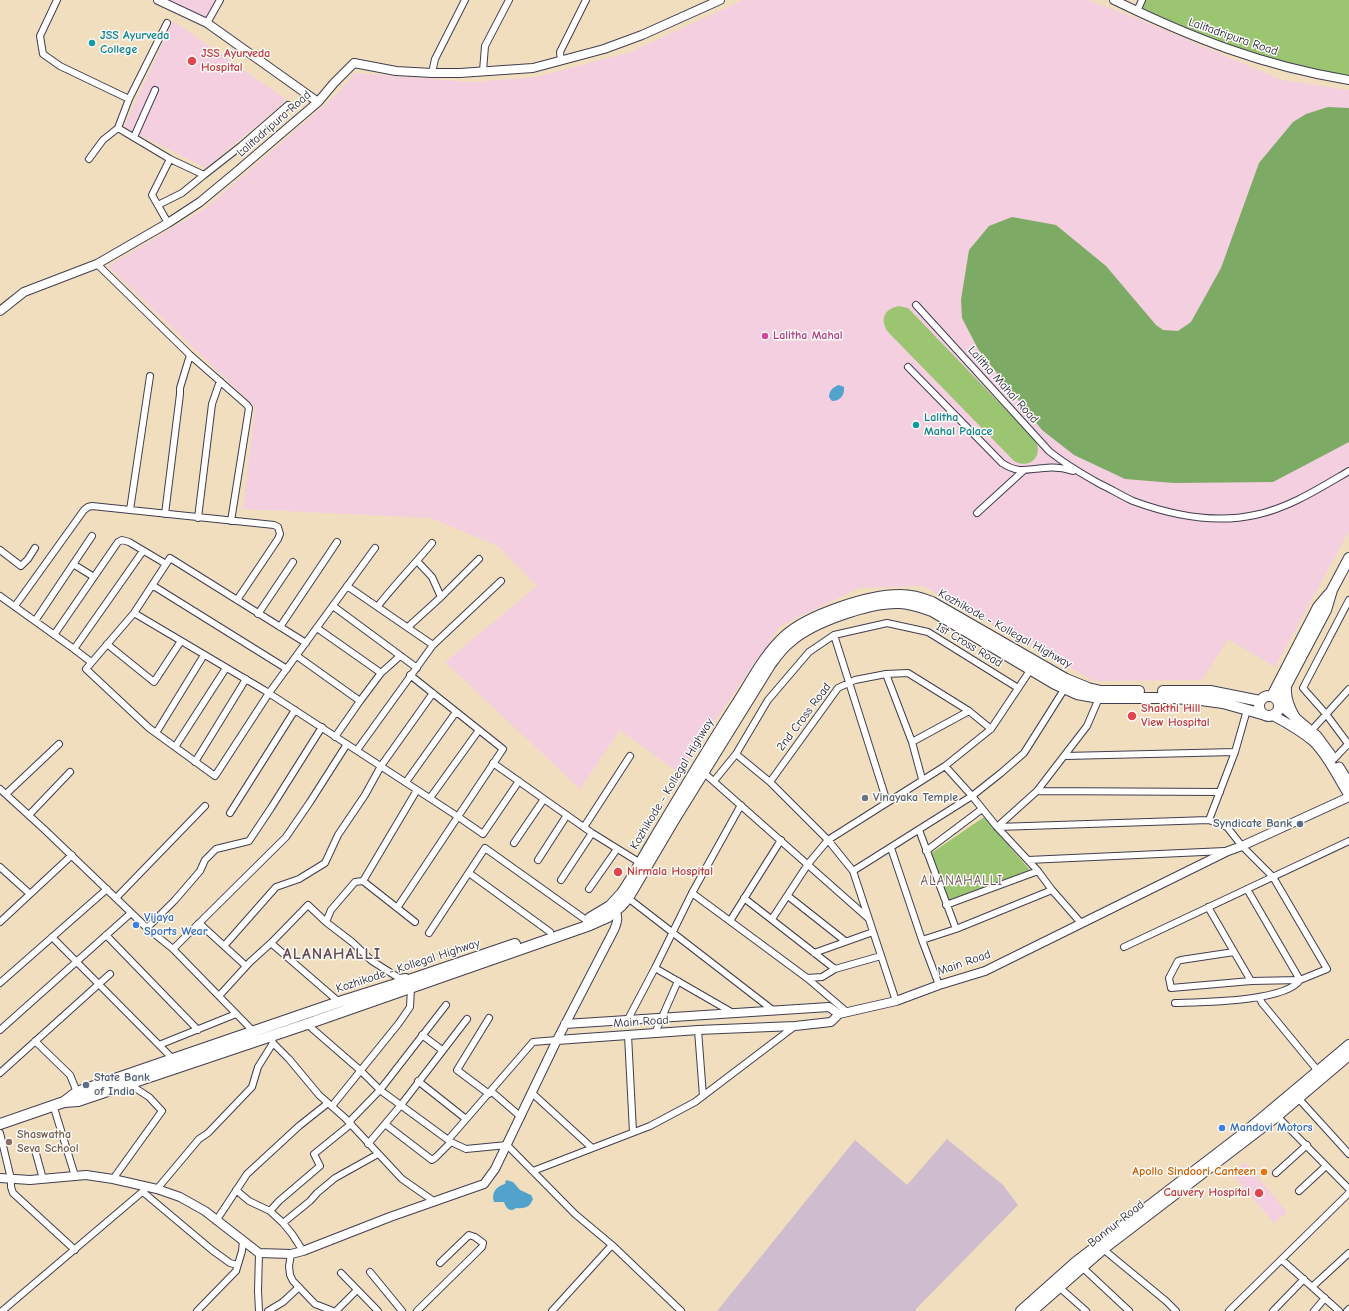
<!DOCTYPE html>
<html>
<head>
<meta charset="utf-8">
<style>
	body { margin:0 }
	canvas { display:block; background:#f1debf }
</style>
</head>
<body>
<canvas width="1349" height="1311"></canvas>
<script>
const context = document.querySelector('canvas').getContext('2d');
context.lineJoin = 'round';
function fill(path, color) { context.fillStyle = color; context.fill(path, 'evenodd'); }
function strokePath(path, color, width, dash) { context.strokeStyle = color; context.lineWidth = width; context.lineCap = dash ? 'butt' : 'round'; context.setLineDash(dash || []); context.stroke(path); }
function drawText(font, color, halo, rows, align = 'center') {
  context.font = font + ' "Comic Neue",sans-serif'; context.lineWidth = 3; context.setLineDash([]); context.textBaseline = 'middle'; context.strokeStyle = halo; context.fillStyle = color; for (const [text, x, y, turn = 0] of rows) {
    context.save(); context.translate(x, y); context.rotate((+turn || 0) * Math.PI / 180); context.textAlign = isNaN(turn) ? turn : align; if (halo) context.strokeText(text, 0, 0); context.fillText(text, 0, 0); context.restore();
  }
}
fill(new Path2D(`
	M161 0H220L207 23Z
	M743 0H1088L1136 18 1282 80 1349 90V531L1275 667 1228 639 1202 680 1094 681 923 586 859 588 780 626 679 773 620 730 580 789 445 662 537 586 498 546 430 518 243 509 255 407 108 266 206 208 336 95 355 73 471 82 536 77 630 52Z
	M173 21 287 100 206 168 124 127Z
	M1245 1162 1287 1212 1274 1223 1232 1174Z`), '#f3cfe0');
fill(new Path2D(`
	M947 1139 1003 1185 1018 1205 916 1309V1311H717L855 1140 907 1185Z`), '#cfbdcf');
fill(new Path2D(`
	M1145 0H1349V78L1261 59 1142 10Z
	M899 306 908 308 911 311 1035 440C1044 456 1030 470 1014 461L889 333C880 322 882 309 899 306Z
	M984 817 1030 870 949 900 930 854Z`), '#9cc572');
fill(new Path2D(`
	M1328 107 1349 108V442L1273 482 1174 483 1125 479 1074 455 1042 430 978 349 962 318 961 300 969 250 989 226 1012 217 1056 225 1106 266 1156 325 1163 330 1178 331 1191 322 1221 268 1259 163 1293 122 1306 114Z`), '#7daa64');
fill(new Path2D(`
	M839 385 844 387C845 395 840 401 832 401L829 397C829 391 833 387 839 385Z
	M506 1180 513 1182 520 1190 531 1195 533 1199C530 1207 525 1209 516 1208 510 1213 506 1208 504 1202H494C491 1193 496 1186 505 1184Z`), '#52a3cc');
const minor = new Path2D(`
	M57 0 40 36 43 54 60 66 129 99 118 128 170 159 152 195 168 223
	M1137 11 1142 0
	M207 23 220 0
	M561 61 560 52 586 0
	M483 71 485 46 509 0
	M432 73 435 59 465 0
	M129 99 167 23
	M134 137 155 90
	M89 159 103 140 118 128
	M170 159 204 175 241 146 288 105
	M158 205 182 193 204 175
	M97 264 190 355 247 405 249 408 231 521
	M916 305 1049 451C1065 464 1082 474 1100 484 1111 489 1122 496 1133 501 1171 515 1214 524 1255 515 1289 508 1320 488 1349 471
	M908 367 1002 463C1019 474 1026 469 1044 468 1054 467 1064 468 1073 471
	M130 510 150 376
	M977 513 1023 471
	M165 514 180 394V388L190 355
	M198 518 212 404 220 381
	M0 550 21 566 28 559 35 548
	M417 561 432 577 441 597
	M73 564 94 577
	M152 585 287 669
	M347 586 433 645
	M0 596 74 649 91 662
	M1349 600 1303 688 1326 714 1349 745
	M15 606 84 510 88 507 92 506 274 525 278 527 280 534 278 539 237 600
	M333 606 417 668
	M378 606C395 584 414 565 432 543
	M134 613 264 690 457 816 483 834 519 781
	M258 614 293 562
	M35 621 92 536
	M280 627 337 542
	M408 627 441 597 479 559
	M317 628 381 673
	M54 635 118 542 122 540 129 542 166 564
	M834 635 887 802
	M306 643 170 558 134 613 86 669 149 728 215 776 269 693 375 548
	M107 644 154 682 181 641
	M74 649 143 551
	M297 656 360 701
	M886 674 912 742 922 779
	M1311 731 1349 689
	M156 733 204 655
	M335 737 360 701 381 673 400 656
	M912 742 969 711
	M175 747 226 668
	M357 750 433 645 501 581
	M736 754 770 782 828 840 853 871 896 1001
	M1065 756 1235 752
	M1334 759 1349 743
	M195 762 246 679
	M493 763 592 833 642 864
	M945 766 972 796 997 827 1038 871 1052 890 1081 923
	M703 772 868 918
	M714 781 736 754 768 700 809 652 834 635 887 623 928 632 1018 688
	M406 782 456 712
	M770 782 838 688 855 680 886 674 908 673 969 711 991 729
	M0 789 46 831 147 928 173 949 253 1031
	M1037 791 1220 792
	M6 794 59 744
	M430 798 479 730
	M230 813 295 710
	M29 815 70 772
	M1209 820 1235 752 1247 710
	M584 827 630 756
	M997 827 1209 820 1227 827 1242 846 1273 877 1327 969 1300 980 1251 981 1171 988 1169 978 1178 961 1181 960 1234 952
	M997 827 1037 791 1087 726 1099 698
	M919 830 956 929
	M514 843 544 799
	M891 848 922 940 939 985
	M926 851 982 809
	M538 860 567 815
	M1028 860 1225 851
	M0 867 30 894
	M853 871 972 796 1001 773 1024 753 1065 688
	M469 873 550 932
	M561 880 592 833
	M363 881 415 922
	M589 889 617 849
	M692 893 807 978 847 1012
	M788 896 845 941
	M116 898 205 806
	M628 898 774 1011
	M744 898 835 969
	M946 905 1038 871
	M1208 907 1251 981
	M397 908 503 749 410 675
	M772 919 808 864 828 840 945 766 991 729 1031 669
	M730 921 781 840
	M0 922 72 855
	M326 922 331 910 355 882 363 881 417 790
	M199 923 246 966
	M147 928 175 900 200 871 205 860 216 849 249 841 271 808 322 727
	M429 933 485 848 586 920 590 925
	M106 935 198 1030
	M52 937 172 1058
	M922 940 956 929 1052 890
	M271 943 339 1002
	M224 946 276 887 299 879 325 863 338 835 365 795 381 766 433 693
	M1124 947 1349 841
	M173 949 286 837 310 802 347 744
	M814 953 873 932
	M655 968 733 1013
	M807 978 822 977 835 969 881 956
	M0 983 107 889
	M219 996 250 962 271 943 308 905 326 922 352 942 372 961 399 978 406 977
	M1259 997 1262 1003 1318 1071
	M1175 1003C1201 1002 1285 1002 1300 980L1247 889
	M627 1021 655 968 692 893 741 805
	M307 1024 361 1071 380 1090 451 1142 466 1149 507 1145 575 1214 612 1245 681 1311
	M0 1030 131 913
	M698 1030 703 1096
	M655 1033 678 981
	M422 1035 442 1050
	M628 1035 633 1132
	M35 1041 70 1075 77 1092
	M273 1043 289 1059 319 1095 345 1118 402 1179 435 1202
	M159 1045 236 1014
	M0 1073 110 974
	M418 1081 466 1119
	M491 1091 521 1117
	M532 1093 592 1148
	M489 1094 457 1070 489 1018
	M1299 1099 1349 1154
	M332 1106 399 1023 410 1007 411 988
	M55 1111 75 1176
	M1276 1115 1349 1189
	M349 1122 380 1090 446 1005
	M385 1124 432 1160 435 1158 451 1142
	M0 1133 11 1179V1187L13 1193 75 1250
	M448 1140 533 1042 557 1040
	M368 1144 401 1105 467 1019
	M35 1150 43 1179
	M533 1171 650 1126 695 1102 795 1026
	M1276 1173 1307 1145
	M113 1179 162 1111 149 1097 129 1084
	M157 1189 199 1139 208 1133 252 1087 258 1067 273 1043 272 1040
	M236 1190 249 1201 270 1211 283 1223 292 1234 303 1251
	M1299 1191 1326 1166
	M143 1192 212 1250 230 1263 237 1265
	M270 1211 279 1201 320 1166 314 1154 351 1124
	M216 1221 247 1174 299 1126 328 1103
	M283 1223 310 1201 317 1193 335 1178 378 1154
	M1103 1249 1166 1301 1176 1311
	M259 1253 258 1291 259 1311
	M291 1254 289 1266 290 1275 293 1281 315 1304 333 1311
	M1282 1260 1339 1311
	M1082 1267 1129 1311
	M370 1272 402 1311
	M341 1273 378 1311
	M1059 1287 1086 1311
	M1312 1287 1349 1253
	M2 1311 148 1187
	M197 1311 236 1271 242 1251 243 1241
	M268 1311 283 1302 299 1287
	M336 1311 357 1290
	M417 1311 477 1252 482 1247 483 1243 475 1237 469 1235 440 1263
	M552 1311 612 1245
	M1229 1311 1349 1193
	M1273 1311 1304 1279
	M1314 1311 1325 1298
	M1347 1311 1349 1309`);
const tertiary = new Path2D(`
	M158 0 207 23 318 102
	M1114 0C1192 38 1263 66 1349 80
	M0 311 24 292 97 264 168 223 200 202 235 173 318 102 334 83 354 63 396 71 432 73H460L533 68 604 49 642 35 720 0
	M565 1024 829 1007 839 1014
	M557 1040 698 1030 795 1026 831 1022 839 1014 896 1001 939 985 985 971 1228 851 1242 846 1349 797
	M0 1178 30 1180 86 1175 113 1179 157 1189 180 1197 205 1211 259 1253 291 1254 303 1251 390 1217 484 1184 495 1169 557 1040 614 930C618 921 619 916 613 907`);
const secondary = new Path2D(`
	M1279 704 1317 736 1331 755
	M1274 716C1287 723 1301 731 1313 741 1328 755 1338 778 1349 795
	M1339 767 1349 783`);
const primary = new Path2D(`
	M1286 687C1285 698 1289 708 1295 718
	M1163 691H1210L1260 701
	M1259 706a10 10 0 1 1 20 0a10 10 0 1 1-20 0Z
	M1272 696 1318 607 1329 594
	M1278 701 1326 610 1332 590 1349 558
	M590 918 610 906 622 893C633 877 642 859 653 841 680 796 707 750 736 705 751 682 764 655 785 636 808 615 868 595 900 595 910 595 922 598 932 602L1066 679 1088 688 1101 691H1139
	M64 1102 77 1092 339 1002 409 980 515 944
	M0 1124 64 1102 78 1101 307 1024 590 925 608 917 621 906 628 898 674 820 770 665C776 657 782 648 790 642 812 622 870 602 899 603 910 603 921 607 932 611L1055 684 1077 694 1099 698H1172L1201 700 1223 703 1262 714
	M1021 1311 1076 1262 1243 1134 1349 1045
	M1032 1311 1103 1249 1277 1116 1349 1055`);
strokePath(minor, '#413e4f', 8);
strokePath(tertiary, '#413e4f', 10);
strokePath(secondary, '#413e4f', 11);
strokePath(primary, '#413e4f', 12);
strokePath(minor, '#fff', 6);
strokePath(tertiary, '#fff', 8);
strokePath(secondary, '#fff', 9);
strokePath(primary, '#fff', 10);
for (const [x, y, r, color] of [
	[92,43,4,"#0f9aa8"],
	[192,61,5,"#e0444e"],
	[765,336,4,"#d1479c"],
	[916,425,4,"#0f9aa8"],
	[1132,716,5,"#e0444e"],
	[865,798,4,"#6b7280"],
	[1300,824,4,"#5c6f8a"],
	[618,872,5,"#e0444e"],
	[136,925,4,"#3f7fe0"],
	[86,1085,4,"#5c6f8a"],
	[1222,1128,4,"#3f7fe0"],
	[9,1142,4,"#8d6e63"],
	[1264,1172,4,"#e8710a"],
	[1259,1193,5,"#e0444e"]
]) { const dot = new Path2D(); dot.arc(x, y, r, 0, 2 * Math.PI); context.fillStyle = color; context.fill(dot); strokePath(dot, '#fdfcf7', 1.5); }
drawText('bold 12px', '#0d838f', '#fdfcf7', [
	["JSS Ayurveda",100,36],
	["College",100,50],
	["Lalitha",924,418],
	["Mahal Palace",924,432]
], 'left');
drawText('12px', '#22223b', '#fdfcf7', [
	["Lalitadripura Road",1233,37,19],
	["Lalitadripura Road",274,124,-41],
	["Lalitha Mahal Road",1003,385,48],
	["Kozhikode - Kollegal Highway",1005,629,29],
	["1st Cross Road",969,645,31],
	["2nd Cross Road",804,717,-53],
	["Kozhikode - Kollegal Highway",672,784,-59],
	["Main Road",964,963,-19],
	["Kozhikode - Kollegal Highway",408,966,-18],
	["Main Road",641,1022,-4],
	["Bannur Road",1116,1224,-38]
]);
drawText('bold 12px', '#be3a42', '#fdfcf7', [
	["JSS Ayurveda",201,54],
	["Hospital",201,68],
	["Shakthi Hill",1141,709],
	["View Hospital",1141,723],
	["Nirmala Hospital",627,872],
	["Cauvery Hospital",1250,1193,"right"]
], 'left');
drawText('bold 12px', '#b23c85', '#fdfcf7', [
	["Lalitha Mahal",773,336]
], 'left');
drawText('bold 12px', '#5b616d', '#fdfcf7', [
	["Vinayaka Temple",873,798]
], 'left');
drawText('bold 12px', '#4e5e75', '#fdfcf7', [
	["Syndicate Bank",1292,824],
	["State Bank",94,1078,"left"],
	["of India",94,1092,"left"]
], 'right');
drawText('bold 12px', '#366cbe', '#fdfcf7', [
	["Vijaya",144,918],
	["Sports Wear",144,932],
	["Mandovi Motors",1230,1128]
], 'left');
drawText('bold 12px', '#785e54', '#fdfcf7', [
	["Shaswatha",17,1135],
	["Seva School",17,1149]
], 'left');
drawText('bold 12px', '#c56008', '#fdfcf7', [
	["Apollo Sindoori Canteen",1256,1172]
], 'right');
context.letterSpacing = '1px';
drawText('13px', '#674b58', '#fdfcf7', [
	["ALANAHALLI",962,881]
]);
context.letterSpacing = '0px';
context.letterSpacing = '1px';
drawText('bold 16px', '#674b58', '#fdfcf7', [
	["ALANAHALLI",332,954]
]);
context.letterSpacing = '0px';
</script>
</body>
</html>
